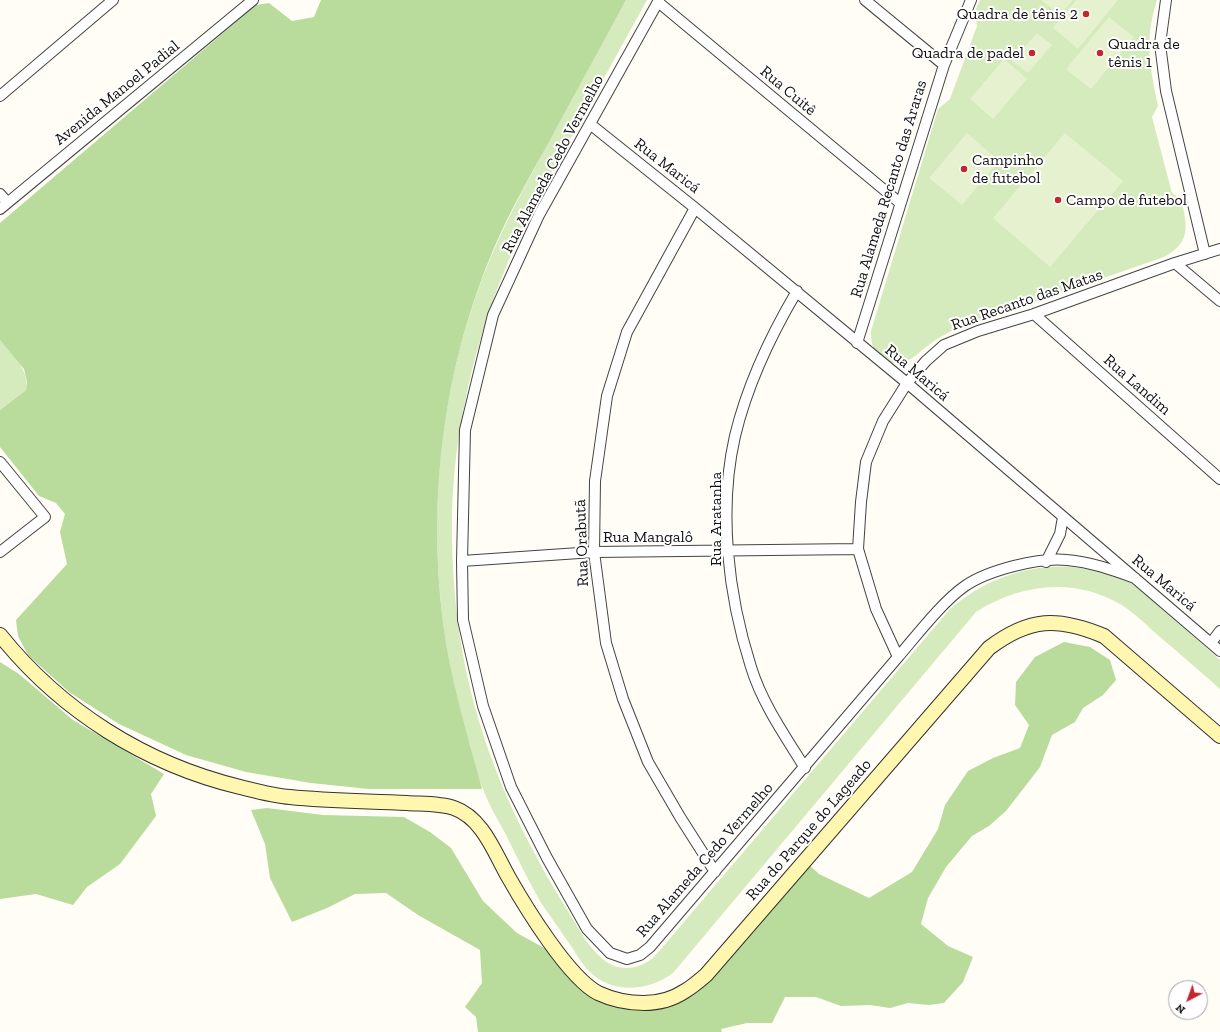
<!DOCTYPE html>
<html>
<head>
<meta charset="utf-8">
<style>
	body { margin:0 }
	#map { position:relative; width:1220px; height:1032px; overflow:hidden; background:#fffdf5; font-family:"Zilla Slab",serif }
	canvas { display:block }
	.north { position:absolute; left:1168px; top:980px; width:40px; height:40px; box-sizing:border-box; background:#fff; border:1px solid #a0a0a0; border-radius:50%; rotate:221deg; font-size:11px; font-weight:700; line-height:16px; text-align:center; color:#111 }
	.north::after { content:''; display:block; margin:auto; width:14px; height:18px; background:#c4262e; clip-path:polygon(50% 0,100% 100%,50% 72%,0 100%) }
</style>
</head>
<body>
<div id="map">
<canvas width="1220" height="1032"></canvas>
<div class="north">N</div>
</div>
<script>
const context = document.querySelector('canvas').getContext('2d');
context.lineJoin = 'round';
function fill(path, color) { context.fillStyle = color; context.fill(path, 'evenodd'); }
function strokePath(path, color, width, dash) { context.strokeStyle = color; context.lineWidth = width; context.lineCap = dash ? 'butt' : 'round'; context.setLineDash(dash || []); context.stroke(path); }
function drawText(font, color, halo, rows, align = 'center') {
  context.font = font + ' "Zilla Slab",serif'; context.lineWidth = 4; context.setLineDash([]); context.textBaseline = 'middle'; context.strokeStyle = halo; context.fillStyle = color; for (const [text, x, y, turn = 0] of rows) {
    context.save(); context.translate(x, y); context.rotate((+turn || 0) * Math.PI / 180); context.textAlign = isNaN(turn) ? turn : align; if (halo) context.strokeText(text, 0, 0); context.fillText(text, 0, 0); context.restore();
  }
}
fill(new Path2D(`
	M626 0H647L537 199C487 297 456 401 452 511 451 571 456 630 470 688 489 768 525 842 568 911 578 927 588 948 604 960 620 973 641 969 655 956L950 609C992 573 1047 557 1101 572 1113 576 1127 580 1137 587 1146 594 1154 602 1163 610 1182 626 1201 643 1220 660V689C1200 671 1180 654 1160 637 1147 626 1135 613 1120 604 1073 577 1020 584 976 612L673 973C649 991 612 995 589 971 580 962 574 949 566 939 558 926 548 914 540 901 528 880 517 857 506 835 498 820 489 805 483 789 477 776 474 760 470 745 423 594 426 428 482 279 500 231 525 186 549 141 575 94 600 47 626 0Z
	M980 0H1157C1144 41 1150 66 1158 106L1152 117 1172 193 1181 199C1187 225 1192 242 1164 257L954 330C946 334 937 338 930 344 912 357 903 373 880 356 872 350 871 340 871 331L938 109 950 99 977 26 975 11Z
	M0 340C13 355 29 368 26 390L0 410Z`), '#d5ebbd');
fill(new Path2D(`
	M321 0H626C601 47 575 93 550 140 530 176 510 211 494 248 444 365 427 496 443 622 450 679 467 733 482 789H369L311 783 246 772 186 755 119 724 69 692 28 655 18 636 16 620 67 564 60 532 65 514 56 503 39 496 0 447V410L26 390 27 382 24 369 0 340V223L256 5 269 3 292 21 314 17Z
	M1064 642 1090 647 1110 660 1116 680 1103 695 1083 708 1075 722 1052 735 1040 767 1006 811 989 826 972 836 946 867 928 898 921 924 948 946 973 957 963 982 944 1003 929 1005 908 1003 890 1008 870 1005 841 1006 816 997H785L772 1023H747L721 1029 722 1032H478L476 1017 465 1007 482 983 480 950 418 915 386 893 355 894 327 908 292 922 270 878 265 844 251 810 267 808 323 815 404 817 430 832 451 848 483 901 517 933 546 949 572 980 634 1007 698 989 807 863 819 874 869 898 912 872 938 829 945 805 968 771 993 758 1020 748 1029 725 1015 705 1016 682 1035 657Z
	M0 662 19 674 73 720 164 774 151 794 156 816 120 864 87 887 73 905 36 894 0 899Z`), '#b9dc9c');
fill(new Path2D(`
	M1041 0H1073L1060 15Z
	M1076 0H1118L1078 49 1053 28Z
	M1109 17 1134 37 1091 89 1066 69Z
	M1037 33 1052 45 1028 73 1012 61Z
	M1004 59 1027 79 993 119 970 99Z
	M967 133 999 161 962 205 929 178Z
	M1065 133 1123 181 1050 267 993 218Z`), '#e6f2cf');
const street = new Path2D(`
	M659 0 539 215 493 315 465 430 462 561 463 620 483 706 511 787 547 858 587 929 610 953 627 959 640 955 650 947 898 657C917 635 942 602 965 586 988 570 1040 557 1067 560 1091 562 1113 570 1135 578
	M865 0 944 65
	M1166 0 1160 44 1166 91 1205 254
	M658 2 900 203
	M0 96 113 0
	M590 124 695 208 907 383 1220 651
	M0 194 7 202
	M695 208 627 332 607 396 595 481 594 552 606 643 623 699 648 762 680 817 715 872
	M0 209 253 0
	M1175 263 1220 301
	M797 291C771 335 747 386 735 436 718 510 728 595 751 667 762 703 785 736 805 768
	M1034 314 1220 479
	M857 343 944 65 971 0
	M0 462 45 517 0 552
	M462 561 594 552 858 549
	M1046 562 1060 534 1063 517
	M1211 643 1220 631
	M898 657 876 609 858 549 861 502 866 462 883 421 907 383 926 361 944 345 978 331 1034 314 1175 263 1220 249`);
const secondary = new Path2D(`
	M0 635C61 711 145 764 240 787 256 791 274 796 290 797 329 801 368 801 407 803 421 804 440 803 454 808 483 818 495 854 509 878 526 908 569 978 598 993 613 1000 628 1003 644 1003 658 1003 673 999 685 991 692 987 699 981 706 975L989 648C1030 617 1058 617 1104 636L1220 736`);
strokePath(street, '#444', 12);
strokePath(secondary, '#333', 16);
strokePath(street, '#fff', 10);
strokePath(secondary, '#fff6b0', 14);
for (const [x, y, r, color] of [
	[1086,14,4,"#c4262e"],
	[1032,53,4,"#c4262e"],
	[1100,53,4,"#c4262e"],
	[964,169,4,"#c4262e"],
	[1058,200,4,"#c4262e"]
]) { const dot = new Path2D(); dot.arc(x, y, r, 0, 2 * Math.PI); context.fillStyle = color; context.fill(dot); strokePath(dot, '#fff', 1.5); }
drawText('16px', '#111', '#fff', [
	["Quadra de tênis 2",1078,14,"right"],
	["Quadra de",1108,44],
	["tênis 1",1108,62],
	["Quadra de padel",1024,53,"right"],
	["Campinho",972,160],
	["de futebol",972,178],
	["Campo de futebol",1066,200]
], 'left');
drawText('16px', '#111', '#fff', [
	["Rua Cuitê",788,91,40],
	["Avenida Manoel Padial",117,93,-39],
	["Rua Alameda Cedo Vermelho",553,164,-62],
	["Rua Maricá",667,166,38],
	["Rua Alameda Recanto das Araras",889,189,-73],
	["Rua Recanto das Matas",1027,300,-19],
	["Rua Maricá",917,373,40],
	["Rua Landim",1137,385,41],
	["Rua Aratanha",716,519,-90],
	["Rua Mangalô",648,537],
	["Rua Orabutã",582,543,-92],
	["Rua Maricá",1164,583,40],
	["Rua do Parque do Lageado",809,830,-49],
	["Rua Alameda Cedo Vermelho",705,860,-49]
]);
</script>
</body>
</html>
